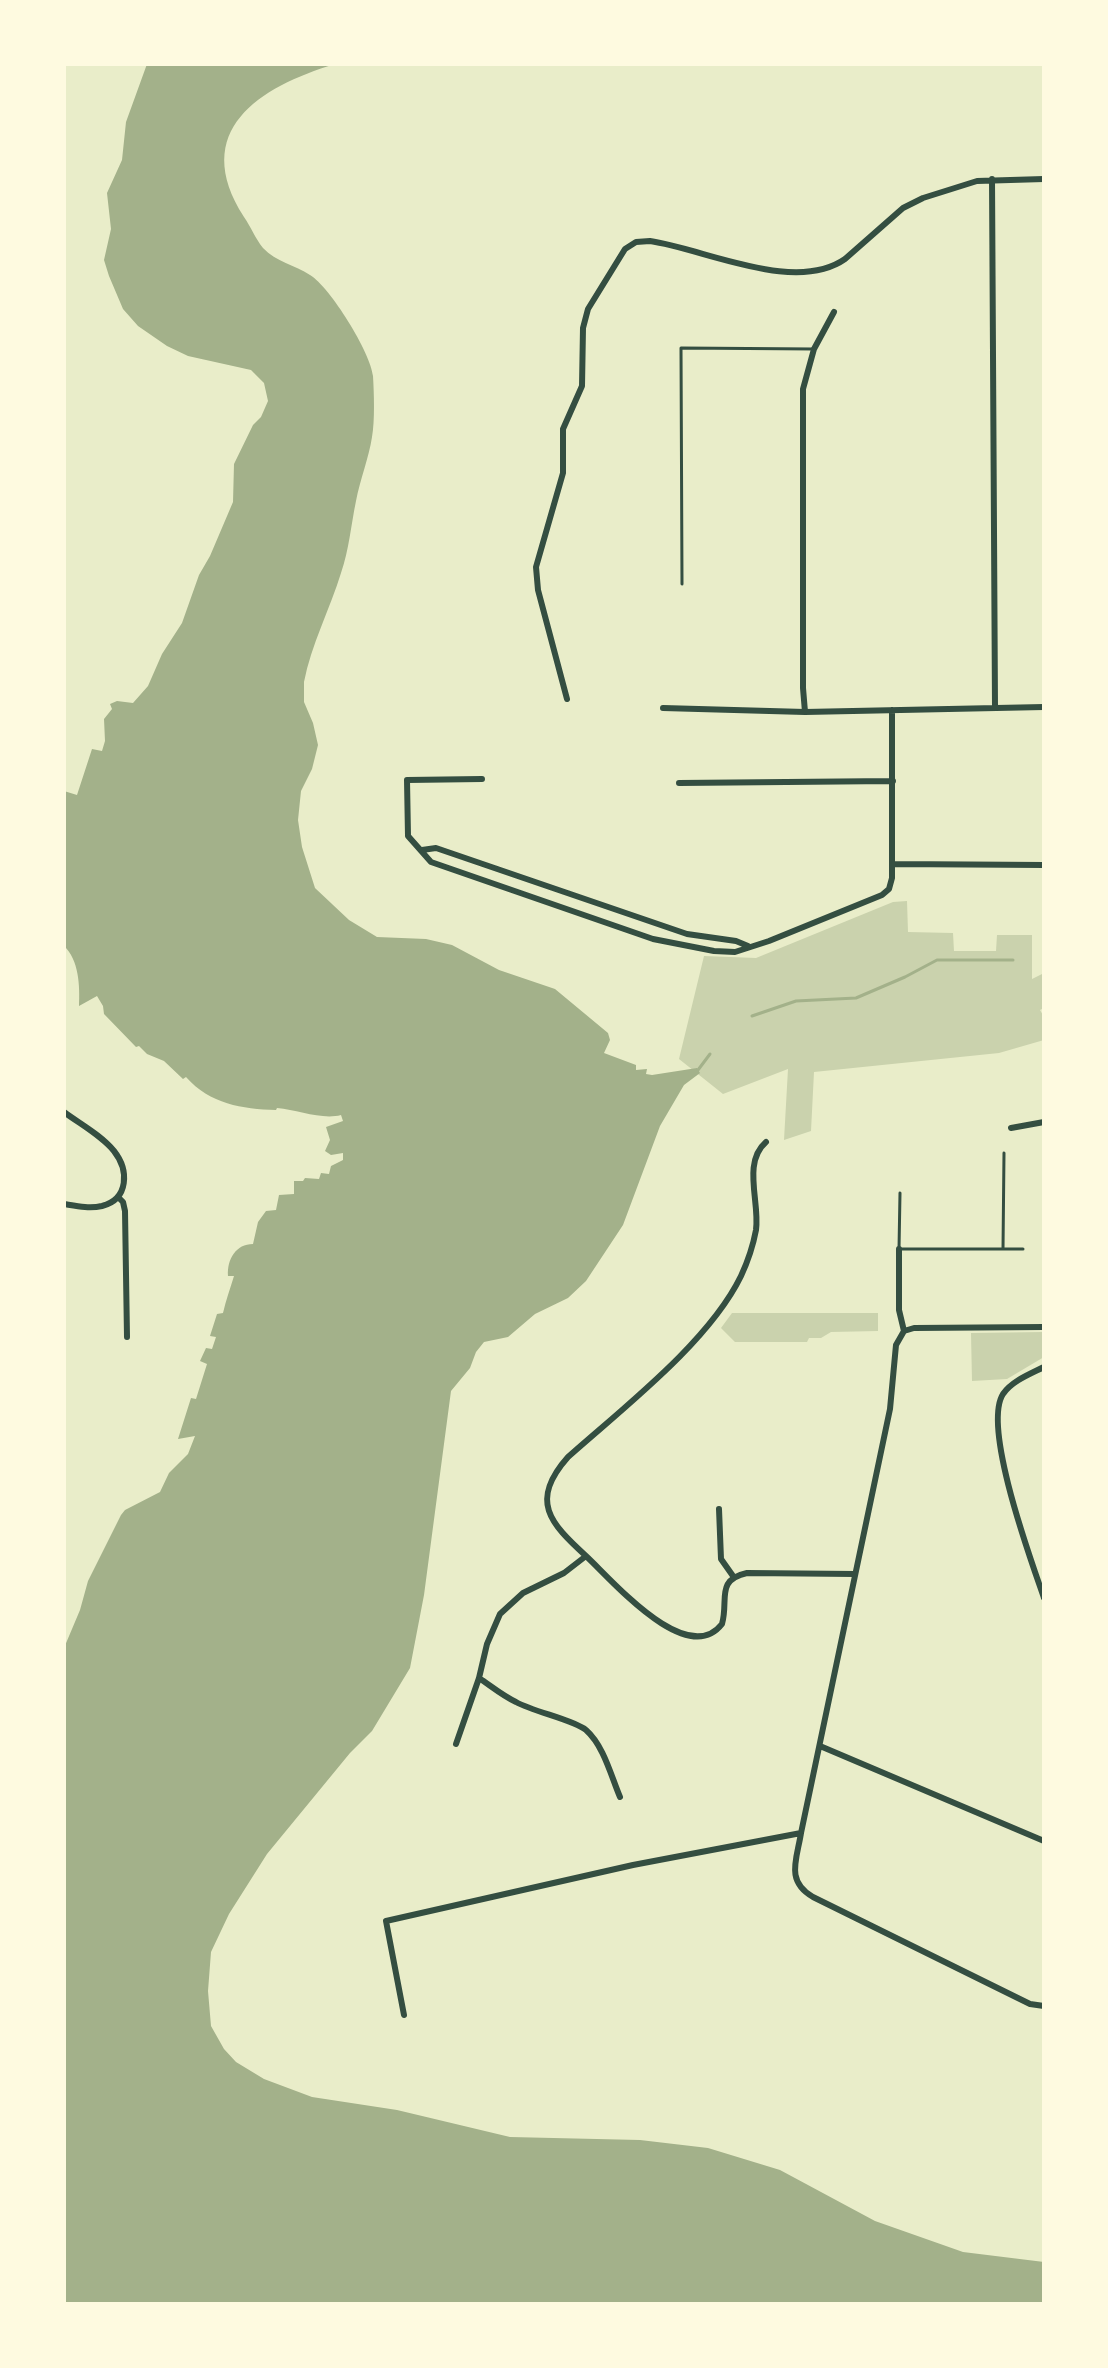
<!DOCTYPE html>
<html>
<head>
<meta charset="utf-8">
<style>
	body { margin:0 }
	#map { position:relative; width:1108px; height:2368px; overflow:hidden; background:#e9edc9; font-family:Arial,sans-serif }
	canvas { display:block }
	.frame { position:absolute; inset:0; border:66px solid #fefae0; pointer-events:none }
</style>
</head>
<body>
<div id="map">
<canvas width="1108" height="2368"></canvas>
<div class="frame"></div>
</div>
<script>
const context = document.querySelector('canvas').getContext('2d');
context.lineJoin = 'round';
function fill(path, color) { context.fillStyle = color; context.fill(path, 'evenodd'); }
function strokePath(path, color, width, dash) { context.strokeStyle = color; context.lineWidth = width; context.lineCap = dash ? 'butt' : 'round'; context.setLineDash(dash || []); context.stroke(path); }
fill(new Path2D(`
	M907 901 908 932 953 933 954 951H996L997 935H1032V979L1044 973V1008L1040 1010 1044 1017V1040L999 1053 814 1072 811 1131 784 1140 788 1069 723 1094 679 1059 704 956 756 958 893 902Z
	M732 1313H878V1331L831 1332 821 1338H809L807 1342H735L721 1328Z
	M1044 1332V1357L1007 1379 972 1381 971 1333Z`), '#cad2ad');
fill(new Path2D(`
	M147 64H335C259 87 189 131 244 217 251 227 255 238 263 248 276 262 295 265 310 275 330 287 371 353 373 376 374 393 375 421 372 437 369 457 360 480 356 501 351 525 349 550 341 573 330 609 311 645 304 682V702L313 723 318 745 312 769 301 791 298 820 302 847 315 888 349 920 377 937 426 939 452 945 499 970 555 989 608 1033 610 1040 604 1053 636 1065V1070L647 1069 646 1074 652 1075 697 1068 700 1073 684 1085 660 1126 623 1225 586 1281 568 1298 535 1314 508 1337 484 1342 476 1352 470 1368 451 1391 424 1595 410 1668 372 1731 350 1753 267 1854 229 1914 211 1952 208 1991 211 2026 224 2049 236 2062 264 2079 312 2097 397 2110 510 2137 640 2140 708 2148 780 2170 875 2221 963 2252 1044 2262V2304H64V1648L80 1610 88 1581 121 1515 125 1510 160 1492 169 1473 188 1454 195 1436 178 1439 191 1398 196 1399 207 1364 200 1361 206 1348 212 1349 216 1337 210 1336 217 1314 223 1313C226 1300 230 1289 234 1276H228C227 1259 236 1244 253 1244L258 1222 266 1211 276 1210 279 1195 294 1194V1181H303L305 1178 319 1179 321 1173 329 1174 331 1166 343 1160V1153L331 1155 325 1151 330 1140 326 1127 343 1121 341 1115C322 1120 298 1110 277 1108L276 1110C242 1109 210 1104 186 1077L183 1079 164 1061 147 1054 139 1046 136 1047 104 1014 103 1006 97 996 79 1006C80 986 79 960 64 946V791L77 795 92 749 102 751 105 741 104 719 112 709 110 704 117 701 133 703 148 686 162 654 182 623 199 575 210 556 233 502 234 464 253 425 261 417 268 401 264 383 251 370 188 356 167 346 138 326 123 309 109 276 104 260 111 229 107 193 122 160 126 122Z`), '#a3b18a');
strokePath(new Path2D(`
	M752 1016 796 1001 856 998 905 977 937 960H1013
	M698 1070 710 1054`), '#a3b18a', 3);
strokePath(new Path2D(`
	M682 584 681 348 814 349
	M900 1193 899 1249H1023
	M1003 1249 1004 1153`), '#344e41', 3);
strokePath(new Path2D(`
	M992 179 995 707
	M567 699 538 590 536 567 563 473V429L582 386 583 328 588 309 625 249 636 242 650 241C705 249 795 294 845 259L903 208 923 198 977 181 1044 179
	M663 708 805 712 1044 707
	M805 712 803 688V389L814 349 834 312
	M482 779 407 780 408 836 431 862 653 939 714 951 735 952 769 941 882 895 889 889 892 878V710
	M679 783 893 781
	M422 850 436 848 687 934 736 941 748 946
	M892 864 1044 865
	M64 1112C80 1124 101 1135 114 1151 129 1170 129 1199 102 1206 89 1209 76 1206 64 1204
	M1011 1128 1044 1122
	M118 1197 123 1202 125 1211 127 1337
	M899 1249V1310L904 1331
	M904 1331 896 1345 890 1409 801 1833C797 1859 785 1881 813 1897L1030 2004 1044 2006
	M904 1331 914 1328 1044 1327
	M1044 1367C1030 1374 1012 1381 1003 1394 982 1427 1031 1560 1044 1598
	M719 1509 721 1559 733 1576
	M586 1556C550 1523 529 1501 568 1457 623 1408 709 1342 741 1276 748 1261 753 1246 756 1230 760 1202 742 1163 766 1142
	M456 1744 479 1678
	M820 1746 1044 1841
	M620 1797C611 1776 604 1746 586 1730 574 1720 534 1712 516 1702 503 1696 491 1686 479 1678L487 1644 500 1614 523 1593 564 1573 586 1556C611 1579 687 1669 722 1624 729 1600 715 1580 747 1573L855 1574
	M404 2015 386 1921 633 1865 801 1833`), '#344e41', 6);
</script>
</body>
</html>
